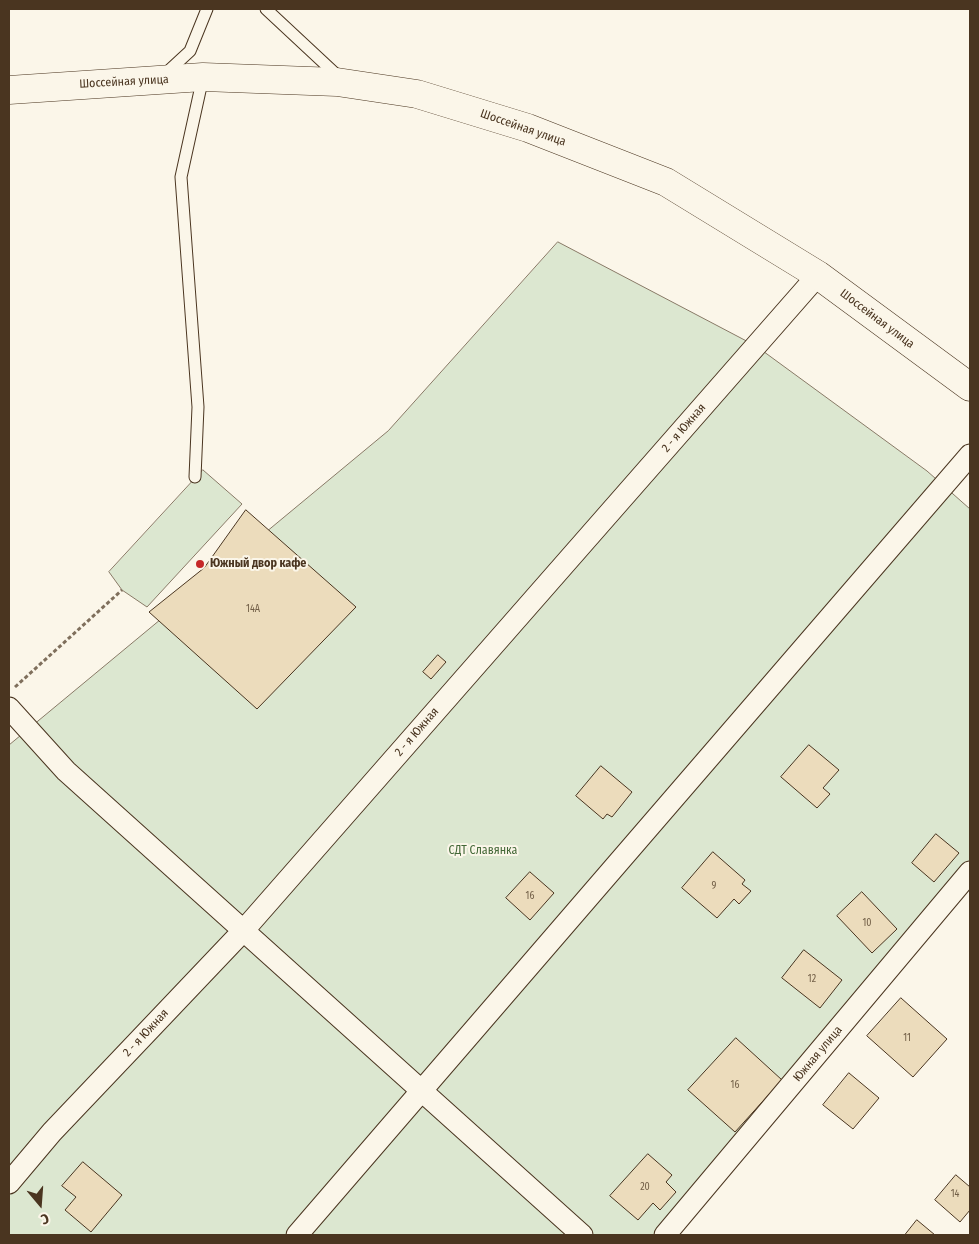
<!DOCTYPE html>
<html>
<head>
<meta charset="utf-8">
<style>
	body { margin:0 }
	#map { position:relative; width:979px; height:1244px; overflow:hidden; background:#fbf6e9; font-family:"Fira Sans Condensed",sans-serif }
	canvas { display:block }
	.frame { position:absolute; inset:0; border:10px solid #4a3520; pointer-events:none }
	.north { position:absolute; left:15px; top:1179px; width:50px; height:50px; -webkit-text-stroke:4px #fbf6e9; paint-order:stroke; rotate:162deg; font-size:14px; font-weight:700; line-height:20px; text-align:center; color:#4a3520 }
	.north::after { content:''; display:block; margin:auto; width:18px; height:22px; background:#4a3520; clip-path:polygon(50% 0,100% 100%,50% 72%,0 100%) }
</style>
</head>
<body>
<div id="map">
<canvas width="979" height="1244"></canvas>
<div class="frame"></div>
<div class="north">С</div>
</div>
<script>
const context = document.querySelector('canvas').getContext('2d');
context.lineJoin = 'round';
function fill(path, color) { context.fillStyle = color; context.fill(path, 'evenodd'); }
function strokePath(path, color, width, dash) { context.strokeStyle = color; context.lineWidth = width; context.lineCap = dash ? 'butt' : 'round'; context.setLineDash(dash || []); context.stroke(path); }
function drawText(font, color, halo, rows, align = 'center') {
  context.font = font + ' "Fira Sans Condensed",sans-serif'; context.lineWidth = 4; context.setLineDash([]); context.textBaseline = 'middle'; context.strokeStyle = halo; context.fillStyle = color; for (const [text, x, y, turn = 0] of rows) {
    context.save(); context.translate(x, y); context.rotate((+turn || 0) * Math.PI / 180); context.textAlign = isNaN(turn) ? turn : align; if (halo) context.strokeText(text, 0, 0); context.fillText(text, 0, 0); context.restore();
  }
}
const green = new Path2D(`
	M558 242 756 346 927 471 970 509V863L664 1235H9V745L388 431Z
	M203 470 242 504 147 607 122 590 109 572Z`);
fill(green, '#dce7d0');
strokePath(green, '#887966', 1);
const building = new Path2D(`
	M246 510 356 607 257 709 149 612 204 568Z
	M438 655 446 662 431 679 423 672Z
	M809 745 839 770 823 788 830 794 817 808 781 777Z
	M601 766 632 792 612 817 607 814 603 819 576 796Z
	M936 834 959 853 934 882 912 863Z
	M713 852 745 880 742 884 751 891 739 904 734 899 717 918 682 888Z
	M530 872 554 893 530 920 506 898Z
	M862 892 897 929 872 953 837 916Z
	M804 950 842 980 820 1008 782 978Z
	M901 998 947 1039 913 1077 867 1036Z
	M736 1038 782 1080 735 1132 688 1090Z
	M849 1073 879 1098 853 1129 823 1105Z
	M648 1154 672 1175 666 1182 676 1192 660 1210 653 1203 638 1220 610 1196Z
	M83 1162 122 1195 91 1232 65 1210 76 1197 62 1186Z
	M956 1175 970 1187V1210L960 1222 935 1200Z
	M917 1220 935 1235H905Z`);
fill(building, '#ecdcbc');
strokePath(building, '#4a3520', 1);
const service = new Path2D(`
	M266 9 340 78
	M164 75 190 51 207 9
	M195 477 198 407 181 177 203 77`);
const minor = new Path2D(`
	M9 708 66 771 582 1235
	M9 1183 52 1132 243 931 818 275
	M297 1235 970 455
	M665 1235 970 872`);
const secondary = new Path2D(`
	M9 90 203 77 337 82 417 94 528 128 666 182 818 275 970 387`);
strokePath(service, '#4a3520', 13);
strokePath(minor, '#4a3520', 23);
strokePath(secondary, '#4a3520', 29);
strokePath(new Path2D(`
	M15 687 122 590`), '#7f6f5c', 3, [4, 2.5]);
strokePath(service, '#fbf6e9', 11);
strokePath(minor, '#fbf6e9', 21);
strokePath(secondary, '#fbf6e9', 28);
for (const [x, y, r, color] of [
	[200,564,5,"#c62828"]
]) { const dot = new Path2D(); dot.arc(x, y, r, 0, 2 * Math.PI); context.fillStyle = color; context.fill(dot); strokePath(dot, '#fbf6e9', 2); }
drawText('10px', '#725f47', null, [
	["14А",253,609],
	["9",714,886],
	["16",530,896],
	["10",867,923],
	["12",812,979],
	["11",907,1038],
	["16",735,1085],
	["20",645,1187],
	["14",955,1194]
]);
drawText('12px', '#4a3520', '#fbf6e9', [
	["Шоссейная улица",124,82,-3],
	["Шоссейная улица",523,128,19],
	["Шоссейная улица",877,319,37],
	["2 - я Южная",684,428,-49],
	["2 - я Южная",417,732,-49],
	["2 - я Южная",146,1033,-47],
	["Южная улица",818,1054,-50]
]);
drawText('bold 12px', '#4a3520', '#fbf6e9', [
	["Южный двор кафе",210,564]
], 'left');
drawText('12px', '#436837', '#fbf6e9', [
	["СДТ Славянка",483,851]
]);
</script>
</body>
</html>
